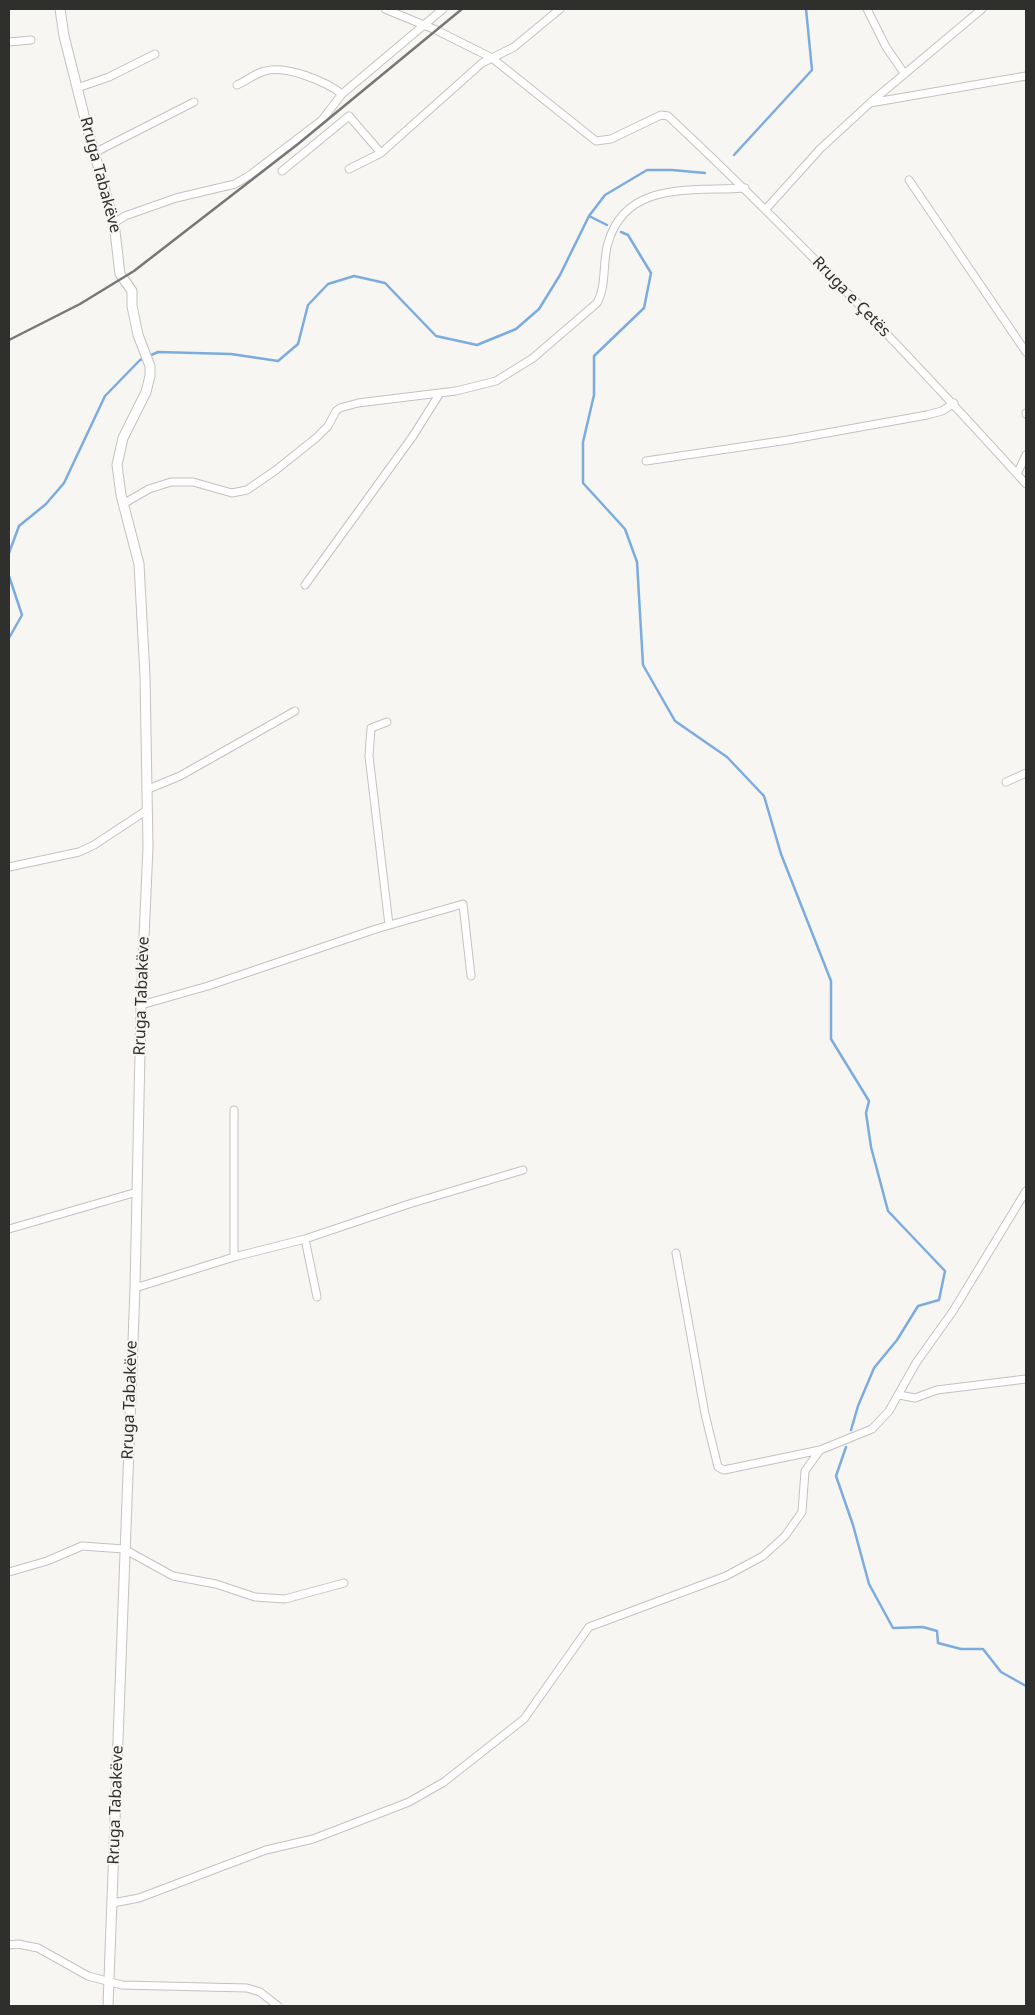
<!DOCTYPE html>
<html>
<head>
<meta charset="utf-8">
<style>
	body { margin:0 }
	#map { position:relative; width:1035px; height:2015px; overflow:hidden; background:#f7f6f3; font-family:"Noto Sans",sans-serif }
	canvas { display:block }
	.frame { position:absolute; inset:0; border:10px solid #2f2f2d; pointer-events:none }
</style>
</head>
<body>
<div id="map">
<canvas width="1035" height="2015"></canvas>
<div class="frame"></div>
</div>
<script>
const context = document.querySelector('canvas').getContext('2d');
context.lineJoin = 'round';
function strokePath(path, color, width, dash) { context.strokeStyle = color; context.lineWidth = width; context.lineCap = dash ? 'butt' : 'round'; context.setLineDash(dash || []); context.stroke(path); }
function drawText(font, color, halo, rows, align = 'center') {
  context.font = font + ' "Noto Sans",sans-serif'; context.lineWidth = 4; context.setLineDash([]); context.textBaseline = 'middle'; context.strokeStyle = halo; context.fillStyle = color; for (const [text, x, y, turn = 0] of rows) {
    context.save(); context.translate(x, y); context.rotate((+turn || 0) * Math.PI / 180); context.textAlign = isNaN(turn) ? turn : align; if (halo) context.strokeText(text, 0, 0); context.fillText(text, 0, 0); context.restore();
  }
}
strokePath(new Path2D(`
	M734 155 812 70 806 9
	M589 216 607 225
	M621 232 628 235 651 273 644 308 594 356V395L583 442V483L625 529 637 562 643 665 675 721 727 757 764 796 781 854 831 981V1039L869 1101 866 1113 871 1147 888 1211 945 1271 939 1300 918 1306 897 1340 874 1368 858 1406 851 1430
	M9 553 19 526 46 504 64 483 105 396 140 360 158 352 231 354 278 361 298 344 308 305 328 284 354 276 385 283 436 336 477 345 516 329 539 309 560 275 589 216 605 195 647 170H672L705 173
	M9 576 22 615 9 638
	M846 1447 836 1476 853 1525 869 1584 893 1628 923 1627 937 1631 938 1643 961 1649H983L1001 1672 1026 1686`), '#7cacdf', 2.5);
const minor = new Path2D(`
	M385 9 436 30 492 58 596 141 611 139 661 115 668 116C793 233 911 357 1026 484
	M867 9 886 47 904 73
	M9 42 31 40
	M237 85C246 81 256 73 265 71 286 65 325 81 342 94
	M77 88 109 77 155 54
	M871 102 982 9
	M94 153 194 102
	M349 169 381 153 482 63 514 47 560 9
	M282 171 349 116 381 153
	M909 180 1026 352
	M766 209 820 149 870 103 1026 76
	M114 223 125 216 176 198 235 184 250 175 322 120 342 94 443 9
	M1026 413V414
	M646 461 788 440 927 415 942 411 954 403
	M1017 474 1026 455
	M123 504 149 489 171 482H193L232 493 247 490 276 470 316 438 328 426 336 411 340 408 358 403 456 391 496 381 533 358 597 303C607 285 602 263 608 243 626 179 695 192 745 188
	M305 585 413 436 440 393
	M387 722 371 728 369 756 389 925
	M1006 782 1026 773
	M146 790 180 776 295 711
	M9 867 79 852 94 845 147 810
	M141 1005 208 986 376 929 463 904 471 976
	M234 1110V1257
	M9 1229 137 1192
	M305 1239 409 1204 523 1170
	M676 1253 705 1414 718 1467 724 1470 820 1450
	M135 1288 234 1257 305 1239 317 1297
	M899 1395 915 1398 937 1390 1026 1379
	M9 1572 47 1561 82 1546 124 1549 173 1576 216 1584 255 1597 285 1599 344 1583
	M113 1903 139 1898 266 1850 313 1839 409 1802 444 1782 524 1719 589 1627 726 1576 763 1556 785 1536 802 1512 805 1471 820 1450 872 1429 889 1411 916 1363 953 1311 1026 1191
	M9 1945 18 1944 38 1948 88 1976 122 1985 247 1988 260 1992 278 2006`);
const tertiary = new Path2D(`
	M60 9 64 36 86 123 114 223 120 274 132 291V306L138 335 150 366V376L146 392 123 438 117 465 121 495 139 564 145 676 148 847 141 1005 135 1288 108 2006`);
strokePath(minor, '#c3c2bf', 9);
strokePath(tertiary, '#c3c2bf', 11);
strokePath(minor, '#fff', 7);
strokePath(tertiary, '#fff', 9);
strokePath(new Path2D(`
	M9 340 80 304 134 271 298 144 462 9`), '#777775', 2.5);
drawText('16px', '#2f2f2d', '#f7f6f3', [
	["Rruga Tabakëve",100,175,75],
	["Rruga e Çetës",851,297,46],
	["Rruga Tabakëve",142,996,-88],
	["Rruga Tabakëve",130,1400,-88],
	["Rruga Tabakëve",116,1805,-88]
]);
</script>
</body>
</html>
